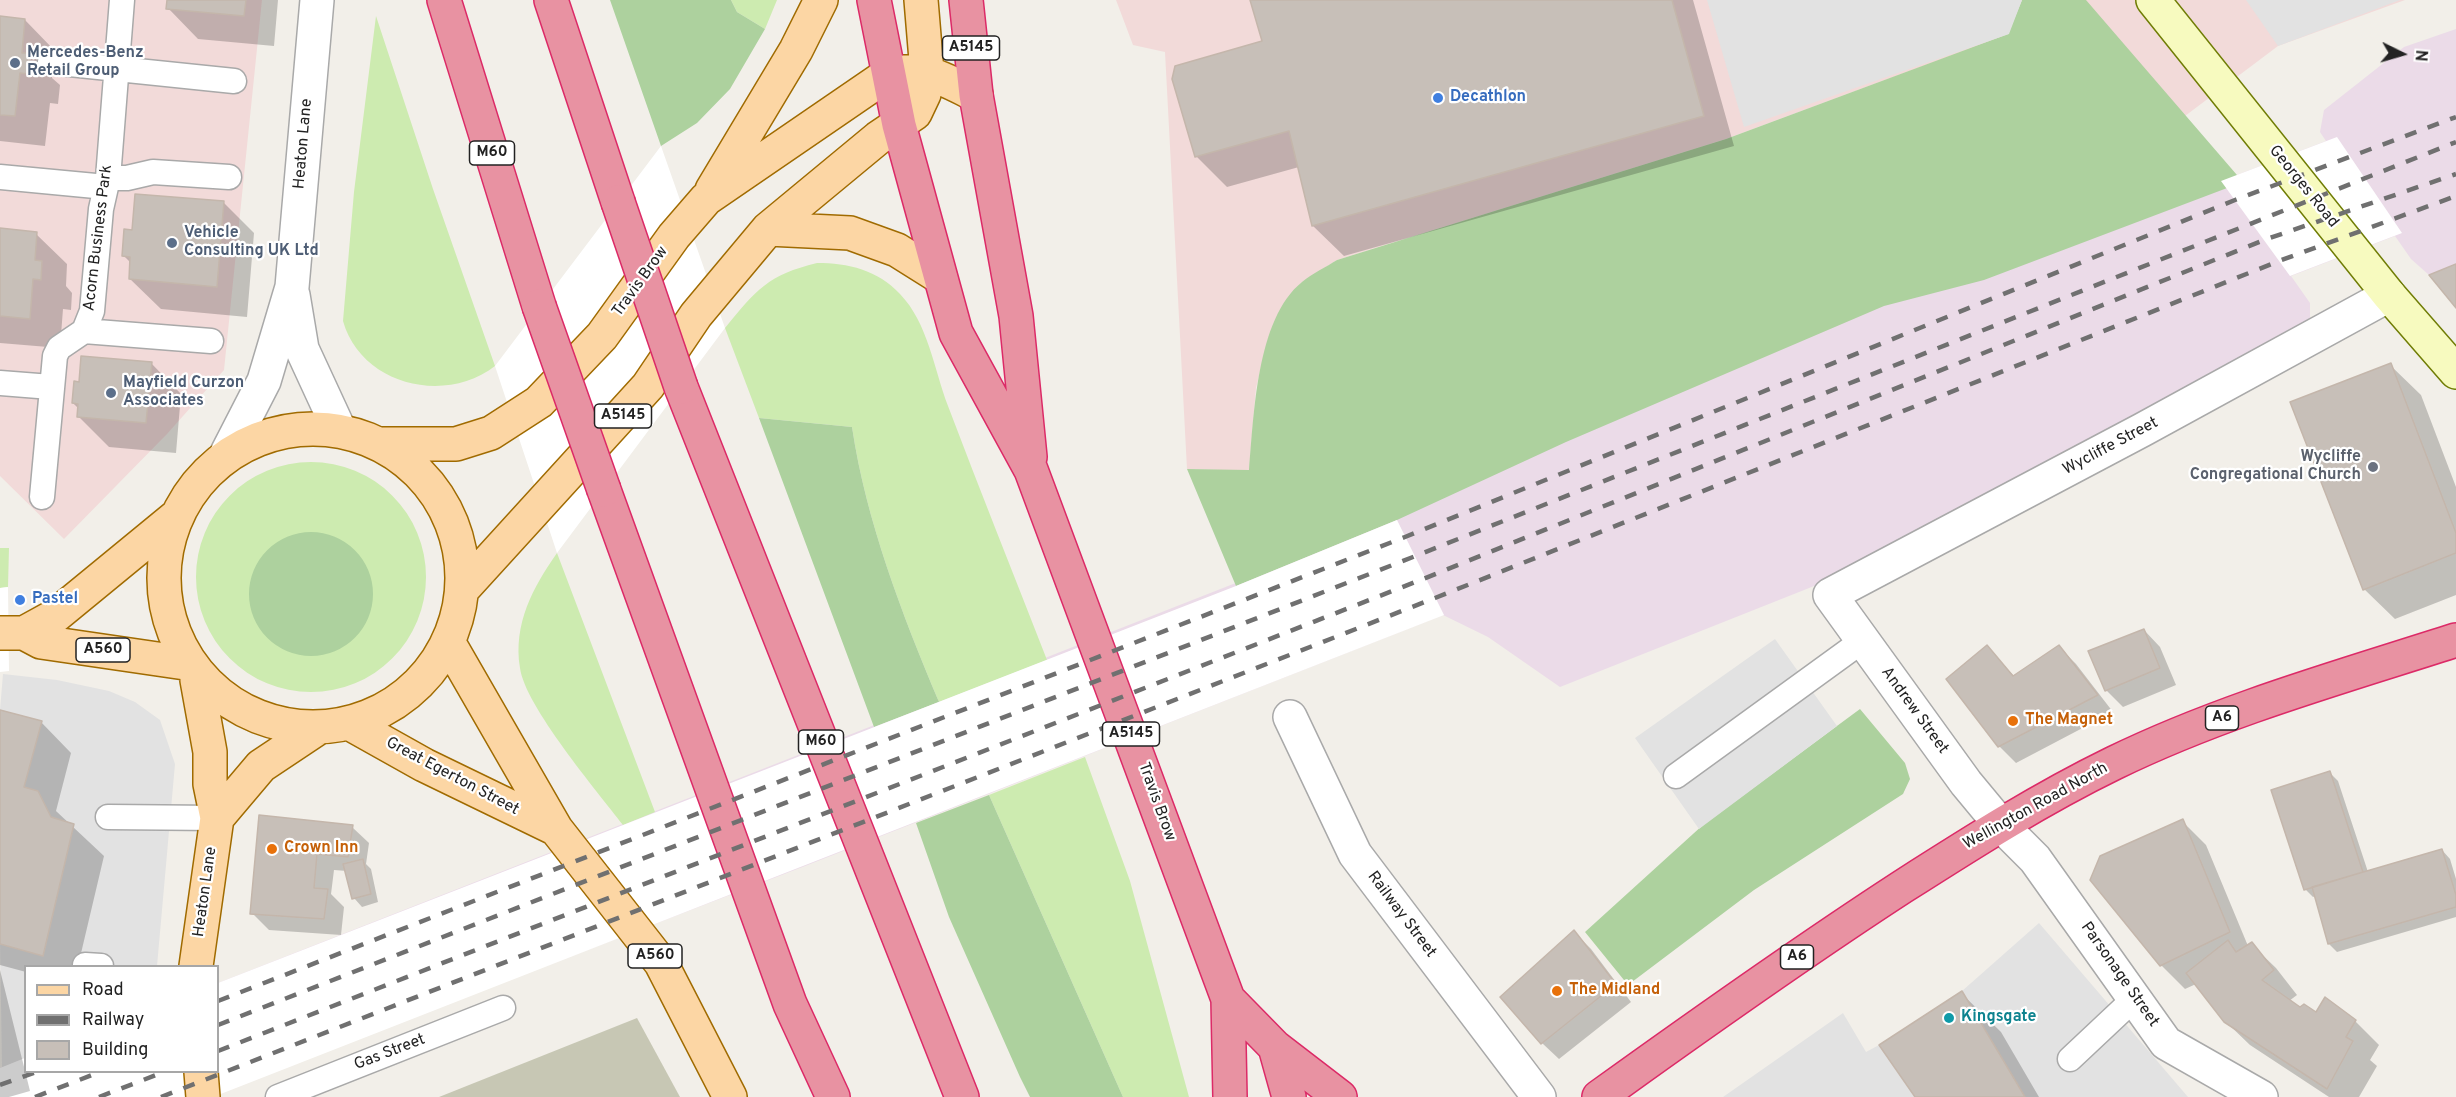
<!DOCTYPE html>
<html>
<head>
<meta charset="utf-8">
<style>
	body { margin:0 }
	#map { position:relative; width:2456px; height:1097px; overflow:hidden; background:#f2efe9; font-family:Overpass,sans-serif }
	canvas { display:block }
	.legend { position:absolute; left:24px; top:965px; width:195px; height:108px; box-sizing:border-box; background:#fff; border:2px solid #a7a7a7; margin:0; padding:8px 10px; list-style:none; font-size:18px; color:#222 }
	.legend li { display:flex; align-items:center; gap:12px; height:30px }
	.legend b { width:30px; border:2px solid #a7a7a7 }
	.north { position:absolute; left:2372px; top:24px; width:60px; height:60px; -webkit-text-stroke:4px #fff; paint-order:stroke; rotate:95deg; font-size:16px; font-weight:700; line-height:24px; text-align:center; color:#222 }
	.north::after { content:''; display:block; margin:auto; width:21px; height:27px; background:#222; clip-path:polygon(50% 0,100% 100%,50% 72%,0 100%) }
</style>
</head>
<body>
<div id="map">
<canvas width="2456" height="1097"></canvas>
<ul class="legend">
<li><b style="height:8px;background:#fcd6a4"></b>Road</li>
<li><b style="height:8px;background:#707070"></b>Railway</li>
<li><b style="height:16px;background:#c7bfb8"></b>Building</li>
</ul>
<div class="north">N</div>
</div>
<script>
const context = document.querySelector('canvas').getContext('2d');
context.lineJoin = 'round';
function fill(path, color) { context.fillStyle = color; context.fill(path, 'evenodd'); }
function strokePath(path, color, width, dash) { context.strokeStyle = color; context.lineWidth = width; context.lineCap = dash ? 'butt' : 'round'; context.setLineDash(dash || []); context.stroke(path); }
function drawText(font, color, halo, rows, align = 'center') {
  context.font = font + ' Overpass,sans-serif'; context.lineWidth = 4.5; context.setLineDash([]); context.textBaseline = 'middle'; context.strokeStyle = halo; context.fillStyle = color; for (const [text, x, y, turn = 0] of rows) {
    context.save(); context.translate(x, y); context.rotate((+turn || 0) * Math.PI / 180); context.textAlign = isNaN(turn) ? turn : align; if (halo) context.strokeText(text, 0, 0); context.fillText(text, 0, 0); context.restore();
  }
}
fill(new Path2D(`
	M0 0H262L224 370 167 434 64 539 0 476Z
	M1116 0H2022L2009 34 1726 139 1337 260 1301 283 1283 306 1268 339 1256 388 1249 471 1187 469 1165 52 1133 45Z
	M2084 0H2405L2278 46 2181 119Z`), '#f2dad9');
fill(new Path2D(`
	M2456 29V264L2429 275 2411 259 2395 236 2291 276 2310 303V319L2305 331 1867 565 1560 687 1488 637 1443 615 805 866 206 1097H0V1068L25 1058 26 1072H218V983L1396 520 1394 470 2221 181 2326 141 2320 132 2324 110 2404 47Z`), '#ebdbe8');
fill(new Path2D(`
	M637 1018 680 1097H439Z`), '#c7c7b4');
fill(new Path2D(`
	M731 0H777L765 29 737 12Z
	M376 16 433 189 495 366C445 405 361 385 343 321L354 192Z
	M817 263C848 263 878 270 900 294 928 323 934 369 948 406 980 491 1014 575 1047 660L939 702C902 614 866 521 852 427L759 418 725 328C757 289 768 275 817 263Z
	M196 577a115 115 0 1 1 230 0a115 115 0 1 1-230 0Z
	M0 548H9L8 587 0 588Z
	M557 553 655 812 623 825C597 791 525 706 520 668 513 624 533 587 557 553Z
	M1085 757 1130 881 1189 1097H1123L989 795Z`), '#cdebb0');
fill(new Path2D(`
	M610 0H731L737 12 765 29 730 89 697 123 661 146Z
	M2022 0H2086L2243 182 1984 280 1884 306 1566 442 1397 520 1236 586 1187 469 1249 470C1254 416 1256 319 1302 282 1313 273 1326 267 1337 260L1726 139 2008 34Z
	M759 418 852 427C866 521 902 614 939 702L874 727Z
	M249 594a62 62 0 1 1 124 0a62 62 0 1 1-124 0Z
	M1860 709 1905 763 1910 779 1903 794 1754 890 1628 985 1585 932 1704 824Z
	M989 795 1123 1097H1030L1020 1077 949 917 916 823Z`), '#add19e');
fill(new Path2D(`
	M1707 0H2022L2009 34 1744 127Z
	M2246 0H2400L2278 46Z
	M1775 639 1837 726 1699 829 1635 738Z
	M3 674 57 680 109 691 135 702 160 720 175 764 157 966H26L25 1058 2 1068 0 944 43 956 74 824 51 817 38 791 24 787 42 721 0 710Z
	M2039 923 2188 1097H2025L1962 991Z
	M1843 1013 1866 1052 1879 1045 1915 1097H1723Z`), '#e2e2e2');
fill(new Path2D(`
	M2337 137 2402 233 2290 276 2221 181Z
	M661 146 725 328 557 553 495 366Z
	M1397 520 1444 615 213 1097H0V1068L25 1058 26 1072H218V983L1236 586Z
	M8 587 9 671 0 672V588Z`), '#fff');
fill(new Path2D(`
	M168 0H278L274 46 198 39 168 8Z
	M1252 0H1693L1734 146 1344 256 1313 226 1299 167 1227 187 1196 156 1264 42Z
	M0 17 25 20 55 51 52 78 60 85 58 104 50 103 45 146 0 141Z
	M224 203 254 233 247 317 161 309 130 279 131 263 124 256 133 232Z
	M0 230 36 234 67 264 66 286 72 293 71 310 63 309 60 348 0 343Z
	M151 363 181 394 176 453 109 447 78 416 79 409 73 403 81 383Z
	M2390 365 2421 395 2456 487V595L2395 619 2364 589Z
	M2144 630 2160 647 2176 685 2123 707 2106 690Z
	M1987 647 2014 676 2059 647 2076 664 2113 712 2016 763 1999 746Z
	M0 712 41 722 71 753 56 811 104 856 78 966H26V972L0 965Z
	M2330 773 2338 781 2368 872 2442 850 2450 859 2456 879V917L2337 952 2329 944 2316 896 2313 897 2305 889Z
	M261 817 352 827 369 843 366 864 371 869 378 902 362 907 354 898 347 871 334 870 331 894 344 907 341 935 269 930 252 913Z
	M2182 821 2206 845 2248 946 2251 944 2276 968 2297 995 2289 1001 2301 1009 2316 1014 2355 1021 2379 1045 2370 1060 2377 1066 2359 1097H2329L2250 1045 2225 1021 2196 984 2185 989 2161 965Z
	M1574 932 1591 949 1631 1002 1559 1059 1542 1043Z
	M0 970 30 1091 9 1097H0Z
	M1961 993 2001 1032 2039 1097H1917Z`), '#0003');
const building = new Path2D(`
	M167 0H246L244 16 166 9Z
	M1250 0H1672L1704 116 1312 226 1289 131 1195 157 1172 79 1175 66 1262 41Z
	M0 16 25 19 22 53H30L28 74 20 73 15 116 0 115Z
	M135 194 224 201 217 287 129 279 130 257 122 256 124 229 132 230Z
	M0 228 37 232 35 260 42 261 41 280 33 279 30 319 0 316Z
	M2456 264V308L2429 275Z
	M81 356 152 362 146 423 77 417 78 404 72 403 74 381 79 382Z
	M2391 363 2456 533V553L2363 590 2290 402Z
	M2144 629 2160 668 2105 691 2088 651Z
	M1987 645 2013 676 2059 645 2098 695 1998 747 1946 679Z
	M0 710 42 721 24 787 38 791 51 817 74 824 43 956 0 944Z
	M2330 771 2363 872 2304 890 2271 790Z
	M259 815 353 825 348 857 317 854 314 888 328 889 324 919 250 914Z
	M2183 819 2230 932 2160 966 2090 880 2100 856Z
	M2442 849 2456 895V907L2328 944 2312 887Z
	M363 859 371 894 352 899 343 864Z
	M1574 930 1616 984 1541 1044 1500 997Z
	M2228 940 2236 952 2252 942 2274 970 2262 980 2300 1007 2304 1004 2316 1012 2325 997 2356 1020 2346 1037 2353 1041 2327 1089 2224 1022 2186 973Z
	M1962 991 2025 1097H1915L1879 1045Z`);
fill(building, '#c7bfb8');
strokePath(building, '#c4b6ab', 1.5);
const lane = new Path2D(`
	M50 62 234 81
	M0 177 106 187
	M108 178H127L153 172 229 177
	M84 331 211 341
	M0 383 51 387
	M42 497 55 356 59 348 84 331 92 311 101 209 108 178 122 0
	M1676 776 1862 641
	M108 817 217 818
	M85 965 101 966
	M2070 1059 2136 997
	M278 1097 503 1008`);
const street = new Path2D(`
	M293 295 302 349 338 427
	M227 453 264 381 292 287 317 0
	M1290 717 1355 854 1539 1097
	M2261 1097 2166 1043 2035 859 2000 824 1966 783 1830 595 2142 430 2389 295`);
const secondary = new Path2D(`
	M2153 0 2389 295 2456 372`);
const primary = new Path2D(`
	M712 190 796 50 821 0
	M768 229 850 233 897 250 940 277
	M164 578a149 149 0 1 1 298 0a149 149 0 1 1-298 0Z
	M383 444H456L491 433 539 402 602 336 674 236 706 199 887 75C924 65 943 79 976 95
	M463 589 648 386 696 315 768 229 878 138 915 113 924 94 927 72 921 0
	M0 633H24L55 616 178 515
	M24 633 41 642 185 663
	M450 645 556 829 661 963 730 1097
	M349 723 424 765 556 829
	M217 818 261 766 318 728
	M196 966 217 818 210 784V752L197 680
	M201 1072 203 1097`);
const highway = new Path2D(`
	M444 0 539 306
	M551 0 618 202
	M874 0 899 125 956 333 1031 470 1228 999 1230 1097
	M966 0 976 95 1016 316 1030 457
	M681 387 962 1097
	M604 490 790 1004 833 1097
	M1228 999 1275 1047 1289 1097
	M1275 1047 1340 1097
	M1599 1097C1699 1025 1799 954 1902 887 1971 843 2040 799 2114 763 2223 710 2341 677 2456 640`);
strokePath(lane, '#a9a9a9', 27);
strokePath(street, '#a9a9a9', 36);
strokePath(secondary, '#707d05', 36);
strokePath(primary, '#a06b00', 36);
strokePath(highway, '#dc2a67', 36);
strokePath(lane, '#fff', 24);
strokePath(street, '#fff', 33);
strokePath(secondary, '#f7fabf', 33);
strokePath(primary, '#fcd6a4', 33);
strokePath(highway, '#e892a2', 33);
strokePath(new Path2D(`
	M218 1001 1405 537 2235 200 2456 117
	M218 1025 1413 557 2456 142
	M218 1051 1423 579 2264 240 2456 174
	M0 1085 36 1072
	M35 1097 100 1072
	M99 1097 164 1072
	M161 1097 1435 598 2279 261 2456 196`), '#707070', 4.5, [12, 12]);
const highwayBridge = new Path2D(`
	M618 202 681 387
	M539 306 604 490`);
strokePath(highwayBridge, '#dc2a67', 36, []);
strokePath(highwayBridge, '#e892a2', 33);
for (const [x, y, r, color] of [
	[15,63,6,"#5c6f8a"],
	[1438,98,6,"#3f7fe0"],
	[172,243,6,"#5c6f8a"],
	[111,393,6,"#5c6f8a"],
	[2373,467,6,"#6b7280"],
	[20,600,6,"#3f7fe0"],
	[2013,721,6,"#e8710a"],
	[272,849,6,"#e8710a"],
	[1557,991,6,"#e8710a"],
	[1949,1018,6,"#0f9aa8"]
]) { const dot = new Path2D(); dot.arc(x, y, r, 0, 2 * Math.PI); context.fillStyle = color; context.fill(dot); strokePath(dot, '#fff', 2); }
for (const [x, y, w] of [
	[971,48,57],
	[492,153,45],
	[623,416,57],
	[103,650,54],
	[2222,718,33],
	[1131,734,57],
	[821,742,45],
	[655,956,54],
	[1797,957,33]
]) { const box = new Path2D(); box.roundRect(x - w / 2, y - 12, w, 24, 4.5); context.fillStyle = '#fff'; context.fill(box); strokePath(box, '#222', 1.5); }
drawText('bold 15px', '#222', null, [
	["A5145",971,48],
	["M60",492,153],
	["A5145",623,416],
	["A560",103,650],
	["A6",2222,718],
	["A5145",1131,734],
	["M60",821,742],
	["A560",655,956],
	["A6",1797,957]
]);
drawText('bold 16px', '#4e5e75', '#fff', [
	["Mercedes-Benz",27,54],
	["Retail Group",27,72],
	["Vehicle",184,234],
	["Consulting UK Ltd",184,252],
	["Mayfield Curzon",123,384],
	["Associates",123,402]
], 'left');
drawText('bold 16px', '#366cbe', '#fff', [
	["Decathlon",1450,98],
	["Pastel",32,600]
], 'left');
drawText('16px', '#222', '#fff', [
	["Heaton Lane",304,144,-85],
	["Georges Road",2303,187,51],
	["Acorn Business Park",99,238,-83],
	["Travis Brow",641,282,-54],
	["Wycliffe Street",2111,447,-28],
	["Andrew Street",1914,711,54],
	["Great Egerton Street",452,777,28],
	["Travis Brow",1156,802,70],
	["Wellington Road North",2036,807,-29],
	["Heaton Lane",206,892,-82],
	["Railway Street",1401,915,53],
	["Parsonage Street",2119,975,55],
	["Gas Street",390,1053,-21]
]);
drawText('bold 16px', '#5b616d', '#fff', [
	["Wycliffe",2361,458],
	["Congregational Church",2361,476]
], 'right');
drawText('bold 16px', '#c56008', '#fff', [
	["The Magnet",2025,721],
	["Crown Inn",284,849],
	["The Midland",1569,991]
], 'left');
drawText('bold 16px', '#0d838f', '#fff', [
	["Kingsgate",1961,1018]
], 'left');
</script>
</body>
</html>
